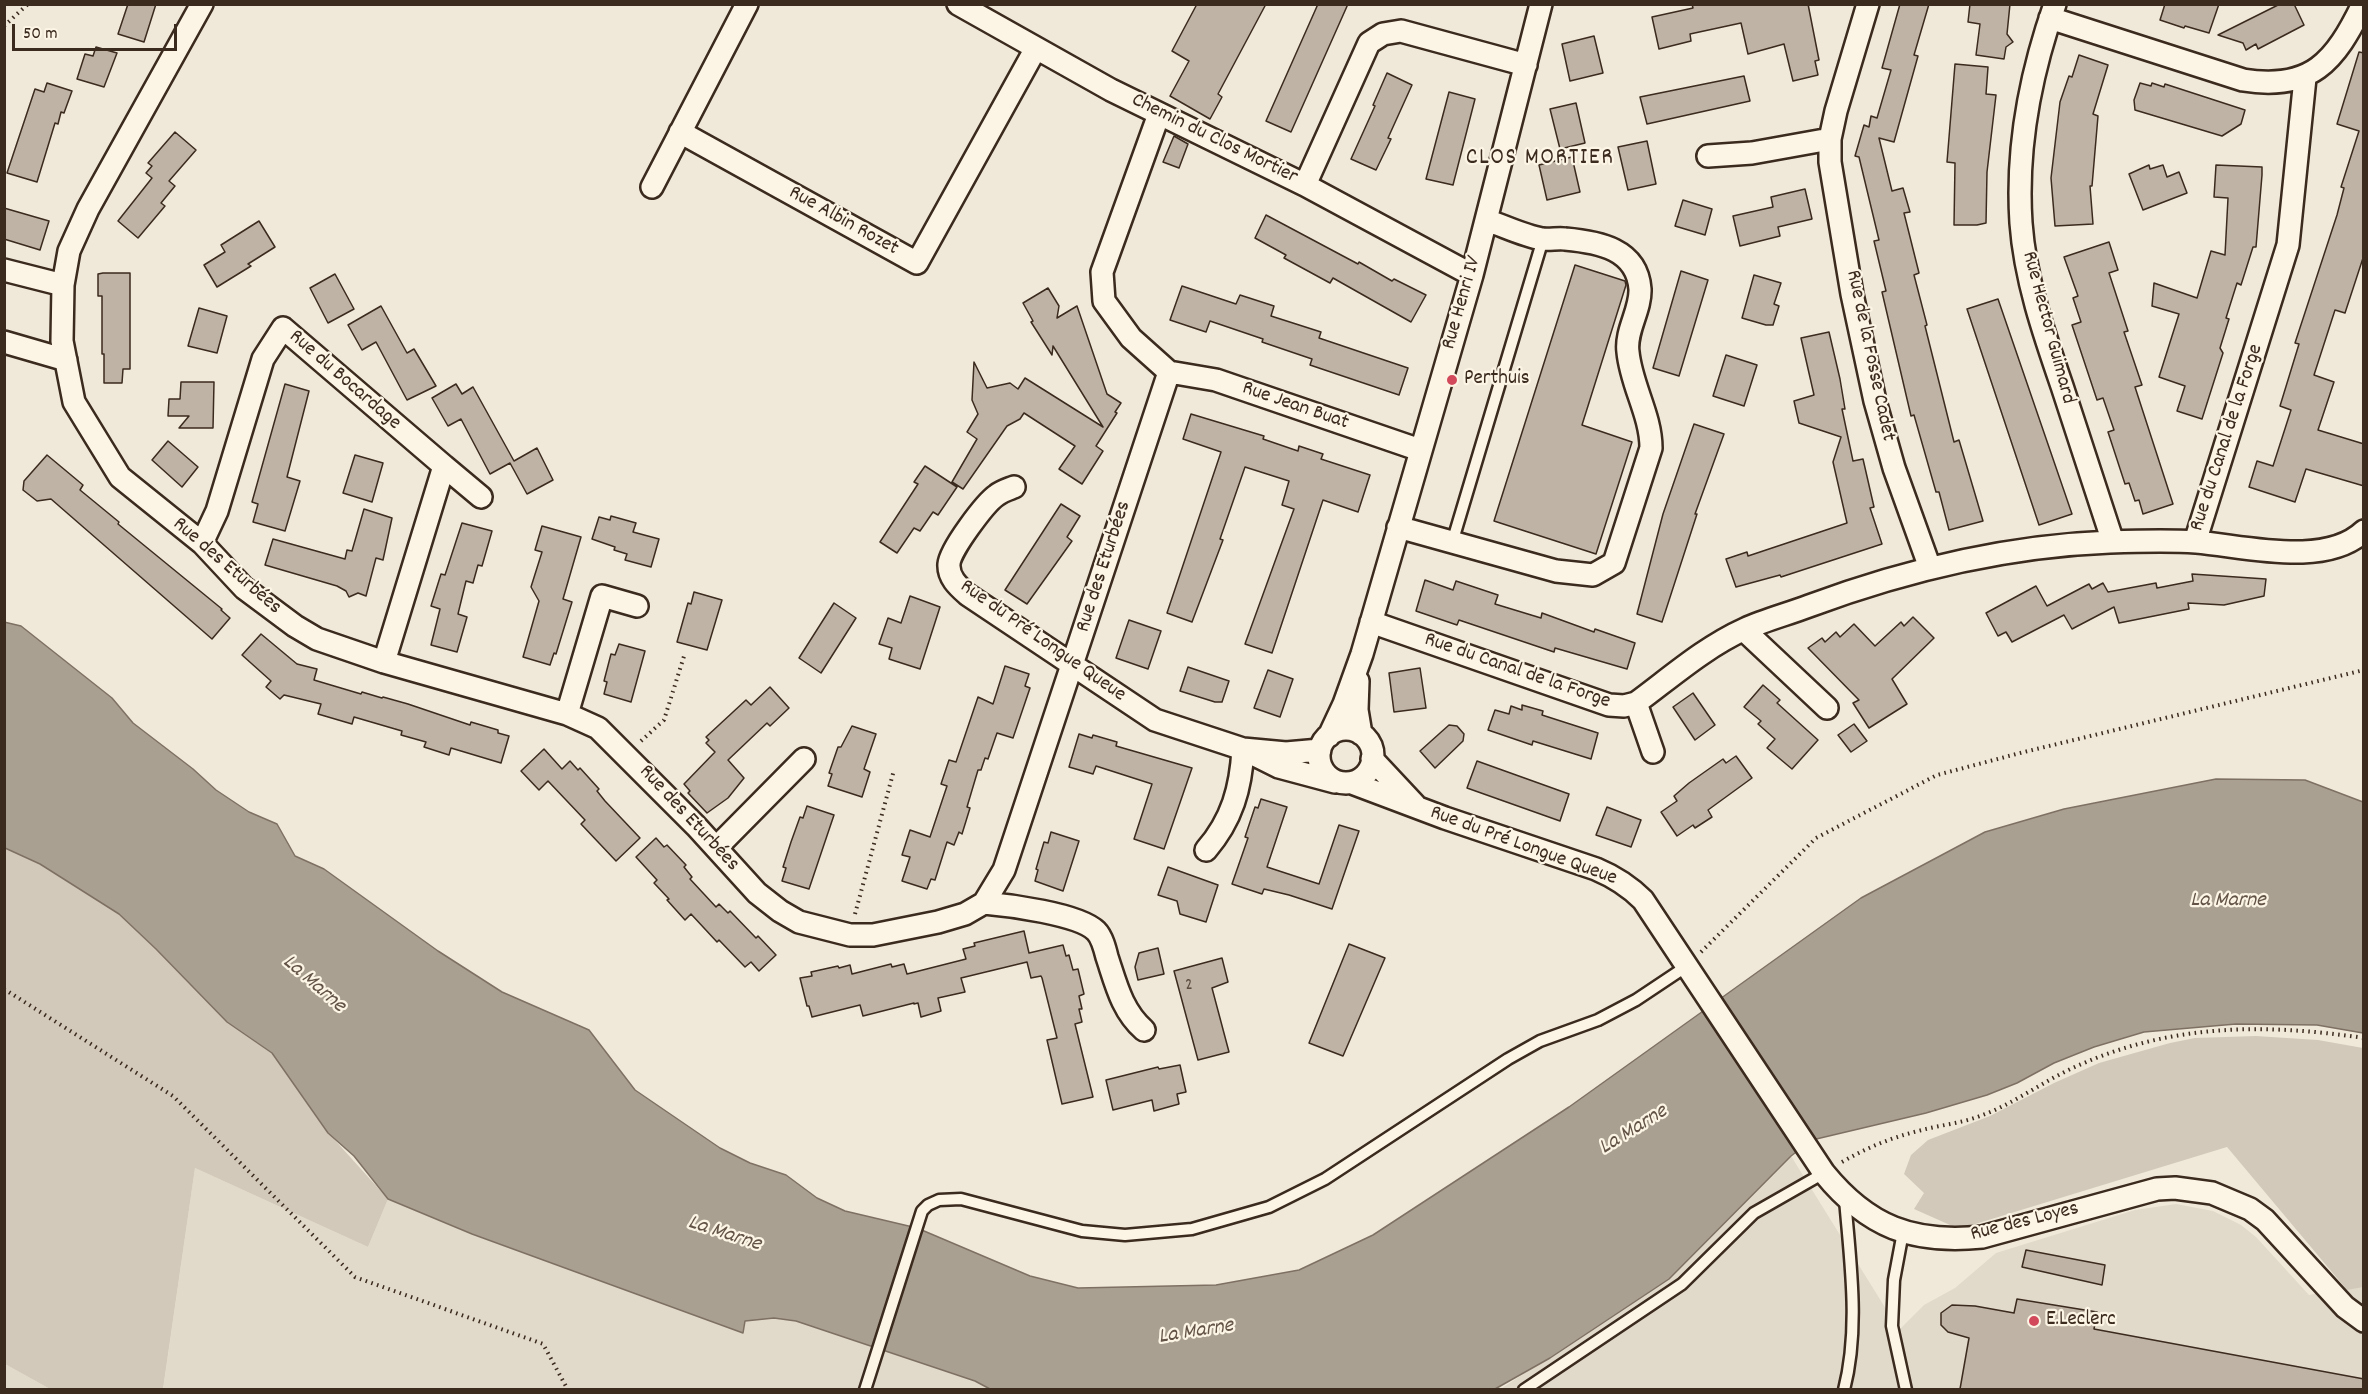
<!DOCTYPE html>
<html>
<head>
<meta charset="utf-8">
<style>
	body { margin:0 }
	#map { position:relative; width:2368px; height:1394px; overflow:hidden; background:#f0e9d9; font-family:Dekko,sans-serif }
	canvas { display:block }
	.frame { position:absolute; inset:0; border:6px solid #3b2a1e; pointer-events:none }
	.scale { position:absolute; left:12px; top:24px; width:165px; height:27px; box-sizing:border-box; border:3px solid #3b2a1e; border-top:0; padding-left:8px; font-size:18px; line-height:21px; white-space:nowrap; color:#3b2a1e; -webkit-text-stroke:4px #fcf5e5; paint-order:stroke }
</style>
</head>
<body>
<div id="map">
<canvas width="2368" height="1394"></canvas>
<div class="frame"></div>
<div class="scale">50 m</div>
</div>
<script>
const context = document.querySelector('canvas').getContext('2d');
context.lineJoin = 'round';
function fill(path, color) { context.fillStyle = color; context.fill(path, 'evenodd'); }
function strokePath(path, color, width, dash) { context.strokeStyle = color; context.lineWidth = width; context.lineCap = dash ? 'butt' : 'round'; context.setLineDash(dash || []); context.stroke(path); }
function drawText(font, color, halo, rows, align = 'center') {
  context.font = font + ' Dekko,sans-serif'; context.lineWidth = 4.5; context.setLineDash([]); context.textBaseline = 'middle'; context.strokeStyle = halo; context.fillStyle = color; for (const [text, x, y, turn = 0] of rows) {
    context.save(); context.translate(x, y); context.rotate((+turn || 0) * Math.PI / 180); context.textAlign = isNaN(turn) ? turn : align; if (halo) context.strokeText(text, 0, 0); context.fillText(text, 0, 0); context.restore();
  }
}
fill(new Path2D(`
	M1791 1156 1899 1330 1924 1305 1955 1288 1996 1253 2135 1210 2176 1204 2213 1211 2241 1225 2256 1237 2309 1295 2363 1285V1389L1499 1390 1669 1279Z
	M195 1168 368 1247 388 1199 472 1234 743 1333 744 1321 774 1318 796 1321 975 1381 990 1389 163 1390Z
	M5 1364 50 1389H5Z`), '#e1d9c9');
fill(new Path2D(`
	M5 848 40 864 119 914 156 949 227 1022 272 1053 324 1128 388 1199 368 1247 195 1168 163 1389H50L5 1364Z
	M2256 1036 2318 1040 2363 1048V1287L2347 1290 2227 1147 1959 1229 1914 1209 1924 1193 1904 1174 1911 1155 1928 1140 1990 1116 2054 1083 2099 1063 2170 1043 2195 1038Z`), '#d2c9ba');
const water = new Path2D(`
	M4 622 21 626 112 698 133 723 193 769 216 790 249 812 277 824 295 856 324 869 438 951 502 992 589 1030 635 1090 720 1148 750 1163 786 1175 817 1198 845 1211 917 1228 1030 1276 1078 1288 1216 1285 1299 1270 1373 1235 1569 1107 1861 898 1985 832 2064 809 2216 779 2305 780 2363 802V1033L2317 1025 2236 1024 2144 1032 2094 1047 2054 1063 2017 1083 1987 1095 1926 1113 1812 1140 1791 1156 1669 1279 1550 1358 1495 1389H990L975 1381 796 1321 774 1318 745 1321 743 1333 472 1234 388 1199 354 1156 328 1133 272 1053 227 1022 156 949 119 914 40 864 5 848Z`);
fill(water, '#aaa091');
strokePath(water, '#7e7163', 1.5);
const building = new Path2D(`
	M128 4H156L144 42 118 34Z
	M1197 4H1266L1218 94 1222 97 1210 119 1170 96 1189 61 1172 51Z
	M1318 4H1348L1291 132 1266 121Z
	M1692 4H1808L1819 60 1815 61 1818 75 1793 81 1784 44 1748 54 1741 23 1690 34 1691 41 1659 49 1652 17 1693 8Z
	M1900 4H1929L1914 55 1918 56 1894 142 1879 138 1892 191 1903 188 1910 212 1904 213 1919 273 1914 275 1927 325 1925 326 1954 442 1959 440 1983 521 1949 530 1939 492H1936L1914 415 1911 416 1882 292 1886 291 1874 241 1879 240 1859 157 1855 156 1864 125 1869 127 1871 116 1877 118 1891 70 1882 68Z
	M1970 4H2010L2007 34 2013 42 2006 47 2004 59 1976 55 1980 24 1968 22Z
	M2165 4H2219L2209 33 2185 26 2184 28 2160 20Z
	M2280 4H2294L2304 25 2258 49 2256 44 2246 50 2243 43 2218 35Z
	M1594 36 1603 73 1570 81 1562 44Z
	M96 47 117 53 104 87 77 79 85 54 93 56Z
	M2359 52 2364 53V255L2345 313 2335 310 2314 375 2334 382 2318 430 2364 444V486L2306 469 2295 502 2249 487 2257 461 2273 466 2291 410 2280 406 2299 344 2295 343 2337 215 2344 188 2341 187 2359 131 2337 124Z
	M2079 55 2108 65 2093 114 2098 116 2092 186H2090L2093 224 2055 226 2051 178 2060 102 2069 76 2072 77Z
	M1955 64 1988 67 1986 94 1996 95 1987 172 1986 223 1977 225H1954L1955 163 1947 162Z
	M1387 73 1412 85 1388 138 1391 139 1376 170 1351 159 1375 106 1373 105Z
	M1744 76 1750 101 1647 124 1640 97Z
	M47 83 72 91 64 113 61 112 58 124 55 123 37 182 7 173 35 89 44 92Z
	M2140 83 2151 86 2152 83 2164 87 2165 84 2245 110 2241 124 2222 136 2135 110 2134 100Z
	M1449 92 1475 99 1453 185 1426 179Z
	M1576 103 1585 143 1560 149 1550 109Z
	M175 132 196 150 169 181 175 186 161 203 165 206 138 238 118 221 152 178 146 173 152 166 148 163Z
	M1174 136 1188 144 1179 168 1163 162Z
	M1647 141 1656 184 1628 190 1618 147Z
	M1572 157 1580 192 1547 200 1539 165Z
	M2149 165 2150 169 2163 165 2167 177 2179 172 2187 193 2143 210 2129 174Z
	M2216 165 2262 167V175L2256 247H2253L2241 285 2237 283 2226 318 2229 319 2220 348 2223 353 2202 419 2177 411 2185 386 2159 377 2179 314 2152 306 2154 283 2197 298 2211 251 2225 255 2228 198 2214 197Z
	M1805 189 1812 219 1778 227 1780 236 1740 246 1733 216 1773 207 1771 197Z
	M1683 200 1712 209 1705 235 1675 226Z
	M4 208 49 221 40 250 4 239Z
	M1266 215 1358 264 1359 262 1392 281 1394 279 1426 295 1411 322 1333 278 1330 283 1284 258 1286 255 1255 238Z
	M259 221 275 247 248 264 251 266 217 287 204 265 225 252 221 245Z
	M2109 242 2118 270 2109 273 2128 331 2124 332 2142 385 2135 387 2173 504 2143 514 2139 500 2135 501 2129 483 2125 484 2108 432 2114 430 2103 398 2097 400 2072 325 2081 322 2073 298 2078 296 2064 257Z
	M1575 265 1625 281 1626 285 1582 425 1632 442 1596 554 1494 521Z
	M1681 271 1708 280 1679 376 1653 368Z
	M103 273H130V369H123L122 383H104V354H102V296H98V274Z
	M335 274 354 309 328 323 310 288Z
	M1754 275 1781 283 1774 304 1779 306 1773 325H1766L1742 318Z
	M1182 286 1236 304 1240 295 1274 306 1271 316 1321 332 1319 338 1408 368 1399 395 1310 365 1312 359 1262 342 1263 339 1210 321 1206 332 1170 320Z
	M1048 288 1059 306 1057 318 1077 306 1107 394 1121 403 1115 412 1117 413 1096 446 1103 451 1082 484 1059 469 1075 446 1024 413 1020 419 1007 426 963 489 952 482 977 439 967 432 978 414 972 400 974 362 987 388 1010 383 1018 389 1025 378 1103 427 1053 346 1052 355 1031 322 1033 321 1023 303Z
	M1998 299 2072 514 2039 525 1967 309Z
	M381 306 407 353 414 349 436 386 407 400 376 342 362 350 348 325Z
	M199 308 227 316 217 353 188 346Z
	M1829 332 1840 379 1845 409H1842L1853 461 1863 459 1874 507 1870 508 1882 544 1781 577 1780 575 1736 587 1726 559 1747 552 1748 556 1847 523 1833 462 1841 437 1799 423 1794 401 1814 395 1801 338Z
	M1726 355 1757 365 1744 406 1713 396Z
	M181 382H214L213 428H179L189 416H168L169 399H180Z
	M285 384 309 391 287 477 300 481 285 531 253 522 258 504 252 502Z
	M456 384 462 394 473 387 514 461 537 448 553 480 527 494 510 463 490 474 461 419 448 426 432 398Z
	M1191 414 1264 436 1263 439 1298 451 1299 446 1323 454 1321 459 1370 475 1358 512 1323 500 1272 653 1245 644 1294 509 1282 505 1289 481 1245 467 1220 539 1223 540 1192 622 1167 613 1221 452 1183 439Z
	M1694 424 1724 434 1695 514H1697L1662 622 1637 614 1663 514Z
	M168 441 198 467 182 487 152 460Z
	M47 455 83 485 80 490 119 522 118 524 222 609 221 610 230 618 212 639 51 499 37 501 23 490 24 481Z
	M355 455 383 463 372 502 343 493Z
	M925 466 957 487 938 515 933 512 920 531 914 528 897 553 880 542 918 484 914 482Z
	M1061 504 1080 516 1067 537 1072 541 1027 604 1005 590Z
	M364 509 392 518 383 560 376 558 366 596 358 593 349 597 346 591 337 586 265 565 273 539 345 559 347 550 352 551Z
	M611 516 636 523 633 532 659 539 651 567 625 560 627 554 614 550 615 547 592 539 599 517 610 520Z
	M462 523 492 531 482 566 478 565 473 583 466 581 458 614 467 617 457 652 431 645 440 609 431 606 441 574 445 575Z
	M542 526 581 537 563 599 572 602 556 654 554 653 550 665 523 657 539 601 531 587 542 552 535 550Z
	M2192 574 2266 579 2264 596 2224 605 2188 603 2189 609 2119 623 2114 607 2072 629 2064 615 2012 642 2006 632 1998 636 1986 613 2036 586 2047 606 2089 584 2092 589 2103 583 2108 592 2156 583 2157 588 2193 581Z
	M1425 580 1453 590 1456 581 1498 595 1495 604 1541 618 1542 613 1594 632 1595 629 1635 643 1627 669 1555 648 1554 652 1459 620 1457 625 1416 611Z
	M694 592 722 600 707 650 677 642 688 603 691 604Z
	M910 596 940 607 920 669 889 659 892 648 879 644 888 618 901 623Z
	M834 603 856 618 821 673 799 658Z
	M1913 617 1934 638 1892 679 1907 704 1869 728 1853 703 1859 700 1808 648 1822 638 1825 642 1836 632 1840 637 1854 624 1875 646 1901 622 1904 626Z
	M1129 620 1161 631 1148 669 1116 658Z
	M261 634 297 664 317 669 314 680 361 694 362 692 382 698 383 697 408 704 470 725 471 722 498 730V733L509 736 501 763 451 748 449 755 424 747 426 742 401 735 402 731 354 717 352 724 318 714 321 704 284 695 280 699 266 687 271 681 242 655Z
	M619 644 645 651 631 702 604 694 607 682 604 681 611 654 615 655Z
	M1005 666 1029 674 1025 686 1030 688 1013 738 997 733 988 759 985 758 981 770H978L967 807 970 808 962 834 959 832 954 845 947 842 935 880 931 879 927 889 902 881 910 857 902 855 910 830 930 837 947 786 941 784 949 760 956 762 978 697 993 704Z
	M1188 667 1229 681 1222 702H1215L1180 691Z
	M1420 668 1426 708 1394 712 1389 673Z
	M1268 670 1293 679 1280 717 1254 708Z
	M1763 685 1780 700 1777 703 1818 740 1792 769 1767 748 1775 739 1758 724 1761 721 1744 707Z
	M770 687 789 708 770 726 767 723 728 760 744 778 728 798 707 813 688 793 690 791 684 784 715 752 706 743 709 740 706 737 746 700 751 705Z
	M1693 693 1715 725 1695 740 1673 707Z
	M1522 705 1543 711 1542 715 1598 733 1591 759 1533 741 1532 745 1488 730 1495 710 1509 714 1511 706 1522 710Z
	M1854 724 1867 741 1851 752 1838 735Z
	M1449 725 1457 726 1464 734 1463 741 1435 768 1420 751Z
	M852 726 876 734 864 769 870 772 862 797 828 786 832 774 829 773 838 747H841Z
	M1079 734 1092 738 1093 735 1117 742 1116 746 1192 768 1164 849 1134 839 1152 784 1096 766 1093 774 1069 767Z
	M544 749 562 769 570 761 578 770 580 768 599 789 597 791 605 801 640 838 616 861 581 824 585 820 548 781 539 790 521 771Z
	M1736 756 1752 778 1708 810 1712 817 1695 828 1693 825 1677 836 1661 812 1677 801 1674 796 1689 783 1723 759 1726 763Z
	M1477 761 1569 794 1560 821 1467 788Z
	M1261 799 1287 807 1267 867 1319 884 1339 825 1359 831 1332 909 1289 895 1264 889 1262 894 1232 884 1248 838 1245 837 1255 807 1258 808Z
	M807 806 834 815 809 889 782 881 786 868 783 867 791 842 800 817 803 818Z
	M1607 807 1641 820 1631 847 1596 835Z
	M1051 832 1079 841 1063 891 1035 881 1038 870 1036 869 1044 842 1048 843Z
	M656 838 664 847 667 845 686 865 684 867 692 877 690 879 716 907 719 904 728 913 730 911 756 938 758 936 776 955 759 971 751 962 745 967 719 940 717 942 691 914 685 920 667 900 669 899 654 883 657 880 636 857Z
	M1168 867 1218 885 1206 922 1180 914 1177 901 1158 895Z
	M1024 931 1029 953 1063 945 1066 956 1069 955 1073 970 1078 969 1084 994 1079 996 1082 1009H1079L1082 1022 1075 1024 1093 1097 1062 1104 1047 1040 1057 1038 1042 978 1041 976 1031 978 1027 962 961 978 965 992 938 998 941 1011 921 1017 918 1003 914 1004V1003L863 1016 860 1005 812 1017 809 1006H807L800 978 812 976 811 972 838 966 839 968 850 965 852 974 891 964 892 967 904 964 907 974 966 959 963 949 975 946 974 943Z
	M1349 944 1385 958 1343 1056 1309 1043Z
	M1158 948 1164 974 1138 980 1135 967 1139 953Z
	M1222 958 1228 982 1212 988 1229 1052 1198 1060 1174 971Z
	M1180 1065 1186 1092 1177 1094 1179 1104 1154 1111 1152 1100 1113 1110 1106 1080 1158 1067 1159 1069Z
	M2026 1250 2105 1265 2102 1285 2022 1267Z
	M2017 1299 2097 1312 2094 1329 2364 1379V1389H1960L1969 1338 1948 1332 1941 1325V1313L1952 1305 1975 1306 2014 1313Z`);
fill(building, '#beb3a4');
strokePath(building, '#3b2a1e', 1.5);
const service = new Path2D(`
	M1452 543 1543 239
	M1903 1232 1894 1280 1892 1326 1906 1390
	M865 1390 922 1211 928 1205 939 1200 961 1199 1082 1231 1125 1235 1192 1229 1269 1207 1325 1179 1508 1059 1540 1041 1598 1020 1636 1000 1687 966
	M1524 1390 1682 1284 1754 1213 1824 1173
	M1844 1390C1860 1328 1850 1261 1845 1199`);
const minor = new Path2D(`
	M202 4 88 209 69 251 63 285 62 341 74 402 120 477 202 543 244 588 295 626 317 639 384 662 567 714 598 728 696 826 757 893 780 911 799 922 850 935H873L938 922 965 914 984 903 1004 870 1169 372
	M958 4 1111 90 1305 185 1472 275
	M1868 4 1836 111 1830 139V162L1852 294 1875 401 1894 468 1930 568
	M2055 4C2030 75 2016 148 2021 223 2025 279 2044 334 2062 386 2079 438 2096 490 2113 542
	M2050 18 2243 80C2311 91 2335 62 2363 4
	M1159 114 1102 272 1104 301 1131 338 1169 372
	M680 132 917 263 1036 48
	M1708 156 1752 153 1830 139
	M1305 185 1369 43 1383 34 1401 31 1526 65
	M652 187 747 4
	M4 270 63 285
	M4 342 66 360
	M1169 372 1216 380 1420 450
	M444 466 481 497
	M1014 487C1009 489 1002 491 997 495 985 503 950 550 949 564 948 578 959 587 968 595L1155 720 1243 749 1286 753 1320 750
	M1398 527 1556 571 1593 575 1614 563 1651 448C1651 415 1631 385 1628 352 1625 331 1641 310 1640 289 1637 249 1599 242 1565 239 1558 238 1550 240 1542 239 1524 236 1504 226 1486 220
	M2195 542 2288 245 2305 78
	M202 543 217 511 263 359 283 328 444 466 384 662
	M1371 622 1609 705 1624 706 1636 703C1670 678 1705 647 1745 629 1765 620 1788 614 1809 606 1906 570 2006 546 2110 542 2138 541 2168 540 2196 542 2245 546 2325 568 2364 531
	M1744 630 1827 708
	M1358 681 1357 710 1361 734
	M1636 703 1653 752
	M567 714 602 596 637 606
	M1319 756a27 27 0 1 1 54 0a27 27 0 1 1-54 0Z
	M1329 736 1344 704 1362 654 1472 275 1541 4
	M1257 756 1279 767 1335 782
	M1372 759 1415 805
	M1352 783 1445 818 1596 869C1615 877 1629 886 1643 900L1824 1173C1868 1227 1913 1244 1982 1237L2157 1189 2175 1188 2212 1193 2250 1209 2265 1220 2345 1307 2364 1321
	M717 847 804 759
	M1206 850C1232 820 1241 788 1243 749
	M984 903C1008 905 1079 914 1096 931 1102 937 1105 949 1107 957 1116 984 1122 1011 1144 1030`);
strokePath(service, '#3b2a1e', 15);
strokePath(minor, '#3b2a1e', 26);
strokePath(new Path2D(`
	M4 26 28 4
	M641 741 664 720 685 653
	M855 914 894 770
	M1701 952 1816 838 1937 775 2024 752 2364 670
	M4 989 173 1096 355 1277 543 1344 568 1390
	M1842 1162C1868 1147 1893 1137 1922 1130 1941 1125 1962 1123 1980 1116 2012 1105 2045 1080 2077 1066 2171 1024 2263 1023 2364 1038`), '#3b2a1e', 4, [1.5, 4.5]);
strokePath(service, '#fcf5e5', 10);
strokePath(minor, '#fcf5e5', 21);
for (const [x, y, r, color] of [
	[1452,380,6,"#d1495b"],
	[2034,1321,6,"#d1495b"]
]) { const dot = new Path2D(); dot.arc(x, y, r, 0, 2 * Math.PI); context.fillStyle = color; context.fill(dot); strokePath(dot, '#fcf5e5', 2); }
drawText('18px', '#5c4c40', null, [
	["2",1189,987]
]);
drawText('21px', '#3b2a1e', '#fcf5e5', [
	["Chemin du Clos Mortier",1214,140,26],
	["Rue Albin Rozet",843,222,29],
	["Rue Henri IV",1463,303,-74],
	["Rue Hector Guimard",2047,328,75],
	["Rue de la Fosse Cadet",1869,356,78],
	["Rue du Bocardage",344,381,41],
	["Rue Jean Buat",1295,407,19],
	["Rue du Canal de la Forge",2228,438,-72],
	["Rue des Eturbées",226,567,41],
	["Rue des Eturbées",1105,567,-72],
	["Rue du Pré Longue Queue",1042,642,35],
	["Rue du Canal de la Forge",1517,672,19],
	["Rue des Eturbées",688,819,47],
	["Rue du Pré Longue Queue",1523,847,20],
	["Rue des Loyes",2025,1223,-14]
]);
drawText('21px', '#3b2a1e', '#fcf5e5', [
	["Perthuis",1464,380],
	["E.Leclerc",2046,1321]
], 'left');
drawText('italic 22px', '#625346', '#fcf5e5', [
	["La Marne",2228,902],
	["La Marne",313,985,41],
	["La Marne",1634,1131,-32],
	["La Marne",724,1235,18],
	["La Marne",1196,1333,-9]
]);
context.letterSpacing = '1.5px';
drawText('24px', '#3b2a1e', '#fcf5e5', [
	["CLOS MORTIER",1540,160]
]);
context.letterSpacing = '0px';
</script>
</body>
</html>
